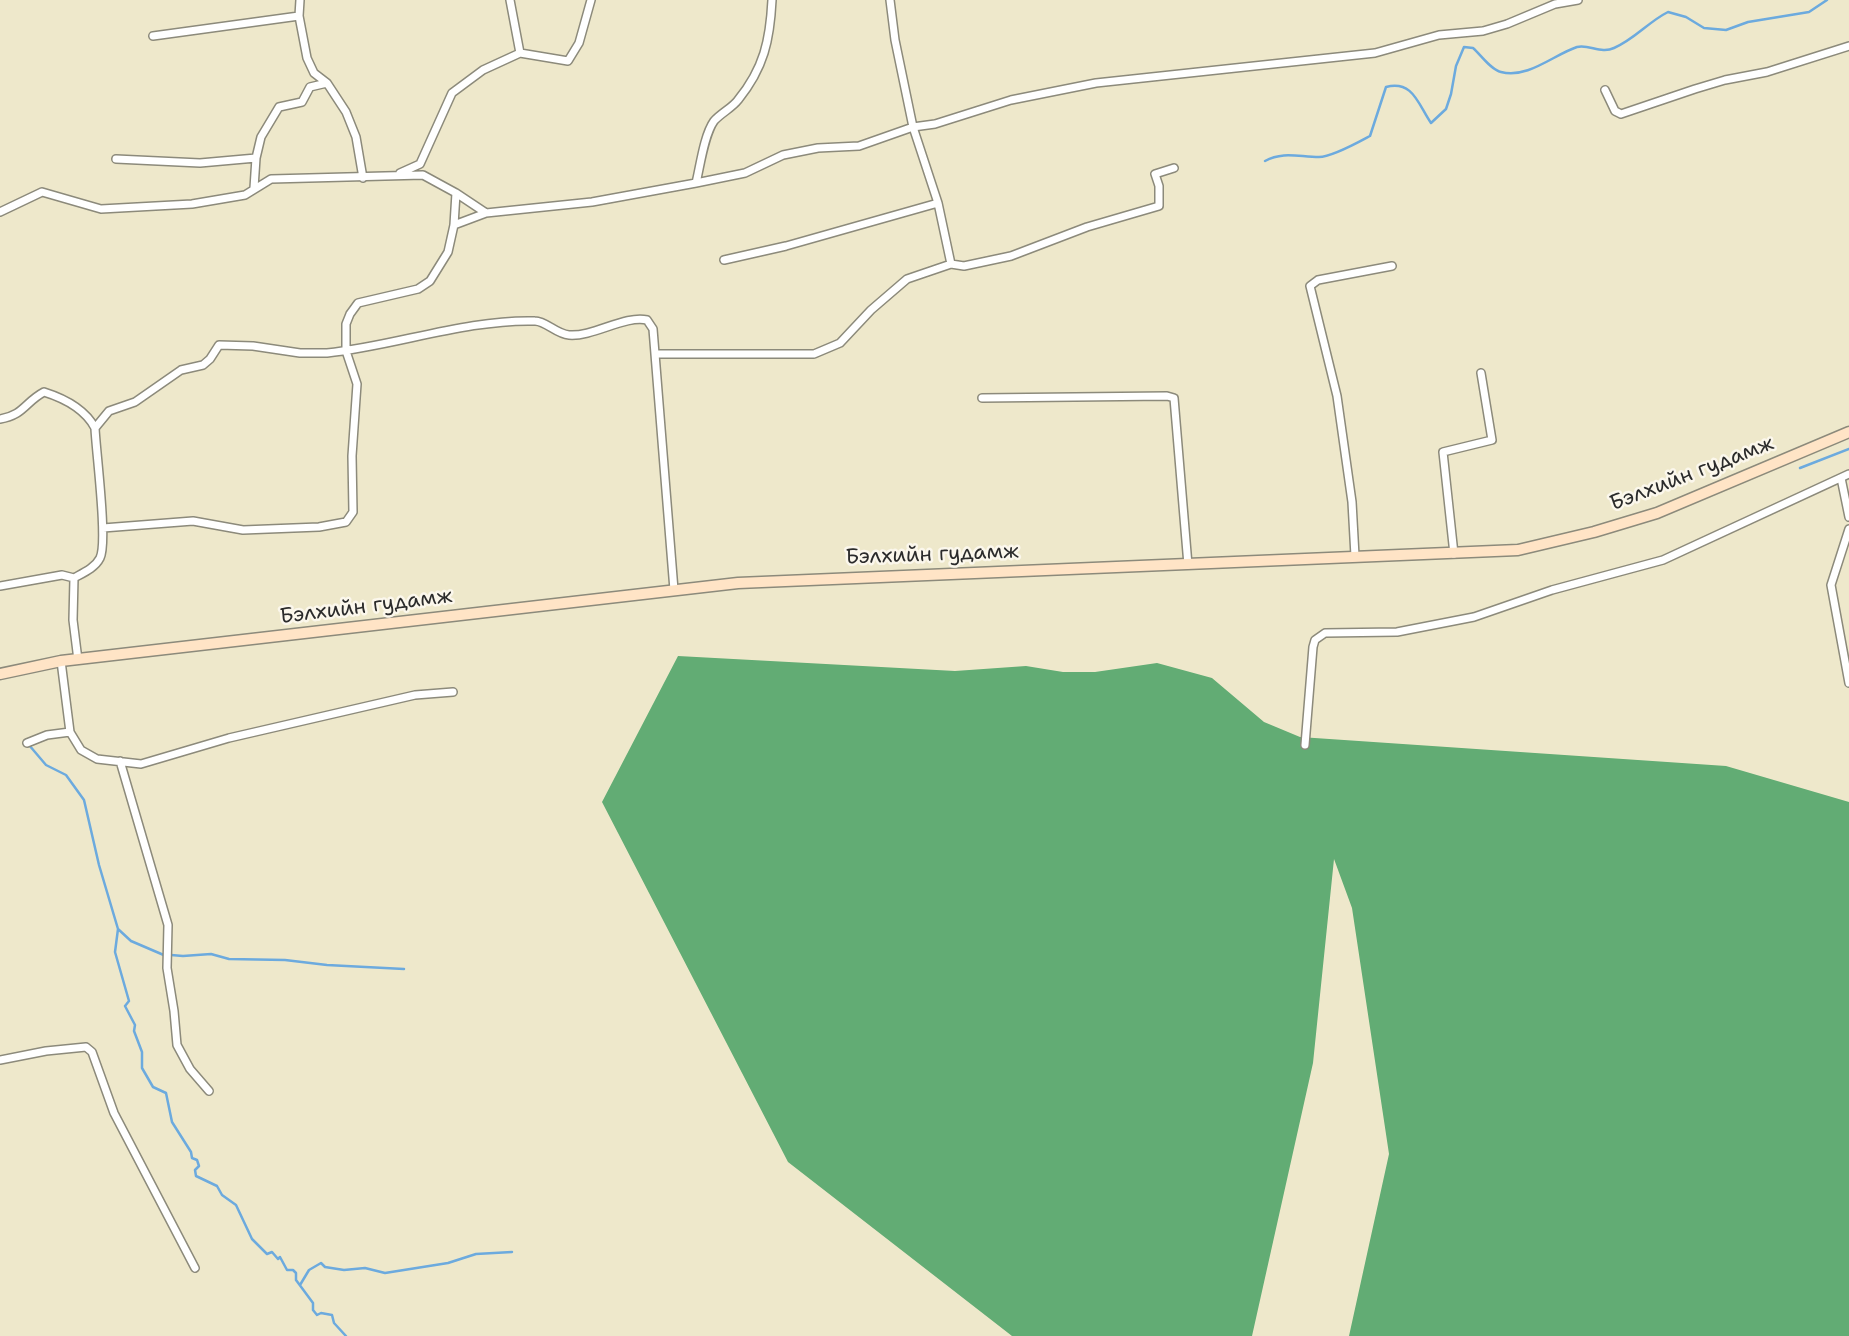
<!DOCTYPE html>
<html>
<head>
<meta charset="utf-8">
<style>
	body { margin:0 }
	canvas { display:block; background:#eee8cb }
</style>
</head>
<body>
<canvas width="1849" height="1336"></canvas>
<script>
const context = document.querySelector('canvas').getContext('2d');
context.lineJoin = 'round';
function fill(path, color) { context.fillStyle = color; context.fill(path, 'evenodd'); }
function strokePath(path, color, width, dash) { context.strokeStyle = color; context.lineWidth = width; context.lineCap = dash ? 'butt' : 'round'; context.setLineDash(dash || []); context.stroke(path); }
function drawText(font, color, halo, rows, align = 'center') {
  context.font = font + ' "Shantell Sans",sans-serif'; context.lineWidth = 5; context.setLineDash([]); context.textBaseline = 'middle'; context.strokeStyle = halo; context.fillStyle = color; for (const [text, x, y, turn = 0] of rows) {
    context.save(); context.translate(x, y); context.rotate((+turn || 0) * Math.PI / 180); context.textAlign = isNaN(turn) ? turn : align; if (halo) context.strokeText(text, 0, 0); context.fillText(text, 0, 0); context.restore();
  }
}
fill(new Path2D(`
	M678 656 955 671 1026 666 1063 672H1095L1157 663 1212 678 1264 722 1300 737 1726 766 1849 802V1336H1349L1389 1154 1352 908 1334 859 1313 1063 1252 1336H1012L788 1162 602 802Z`), '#62ac74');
strokePath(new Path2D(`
	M1265 161C1283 151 1299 157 1319 157 1332 157 1357 143 1370 136L1386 87C1413 80 1418 104 1431 123L1446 109 1451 94 1456 66 1464 47 1473 48C1481 55 1491 70 1501 72 1528 79 1553 55 1577 47 1589 44 1601 54 1614 48 1635 39 1648 22 1668 12L1686 17 1704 28 1726 30 1748 22 1809 12 1827 0
	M1800 468 1849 449
	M29 745 46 765 66 775 84 800 99 865 118 929 115 952 129 1001 125 1006 135 1025 134 1031 142 1052V1068L153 1087 166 1093 172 1122 191 1152 192 1158 197 1160 199 1166 195 1170 196 1176 217 1186 222 1195 236 1205 252 1239 267 1254 272 1252 278 1259 280 1257 287 1270H293L296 1273V1280L313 1303V1310L317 1315 321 1313 332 1315 334 1323 346 1336
	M118 929 131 941 166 956
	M171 955 183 956 211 954 229 959 285 960 327 965 404 969
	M300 1285 309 1270 321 1263 325 1267 344 1270 365 1268 385 1273 448 1263 476 1254 512 1252`), '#6caade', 2.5);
const street = new Path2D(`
	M300 0 299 16 307 58 314 73 327 83 346 112 356 137 363 178
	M510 0 520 53
	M890 0 895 40 913 127 938 203 951 264
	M153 36 299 16
	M1605 90 1615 111 1621 114 1695 89 1725 80 1767 72 1849 46
	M116 159 200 163 256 158
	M400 173 420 164 452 93 483 70 520 53 568 61 579 43 591 0
	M696 183C700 167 704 135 714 121 721 113 732 108 738 100 764 68 770 40 772 0
	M254 188 256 158 261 137 279 107 302 102 310 87 327 83
	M0 212 42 192 101 209 192 204 245 195 271 179 423 175 456 193 486 213 592 202 696 183 745 173 783 155 818 148 859 146 913 127 935 124 1011 100 1096 83 1375 53 1439 35 1483 31 1507 24 1555 4 1578 0
	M454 225 486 213
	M724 260 786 246 938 203
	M656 354H814L840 343 871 310 907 279 951 264 964 266 1011 256 1087 227 1159 206V186L1155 174 1174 168
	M982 398 1167 396 1174 398 1188 565
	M0 419C24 415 25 402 44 392 63 398 85 409 95 428 96 452 108 542 100 558 95 568 83 573 74 578L73 620 78 660
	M95 428 109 411 135 402 181 370 203 365 210 359 219 345 253 346 300 353H327C395 346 467 319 535 321 546 321 556 334 569 335 593 337 625 315 647 320L653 329 674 590
	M1841 478 1849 517
	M103 528 193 521 243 530 319 527 346 522 353 512 352 456 357 384 346 351V324L350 314 358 303 418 289 430 281 448 252 454 225 456 193
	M1849 529 1831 585 1849 683
	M1454 554 1443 452 1492 440 1481 373
	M1355 556 1352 502 1337 396 1310 286 1318 280 1392 266
	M0 586 62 575 74 578
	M61 661 70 732
	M27 743 47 735 70 732 81 750 97 759 141 764 229 738 415 695 453 692
	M1305 745 1313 647 1315 640 1325 633 1397 632 1474 617 1552 590 1663 560 1849 474
	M120 761 168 925 167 968 174 1011 177 1045 190 1069 209 1091
	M0 1060 46 1051 86 1047 92 1052 114 1113 195 1268`);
const secondary = new Path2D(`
	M0 674 61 661 738 583 1518 550 1594 532 1657 513 1849 432`);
strokePath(street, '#8c8a7b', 10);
strokePath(secondary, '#8c8a7b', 13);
strokePath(street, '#fff', 7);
strokePath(secondary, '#ffe4c6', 10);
drawText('21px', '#2b2b2b', '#fbf7ec', [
	["Бэлхийн гудамж",1692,474,-21],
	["Бэлхийн гудамж",932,555,-2],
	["Бэлхийн гудамж",366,607,-7]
]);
</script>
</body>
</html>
